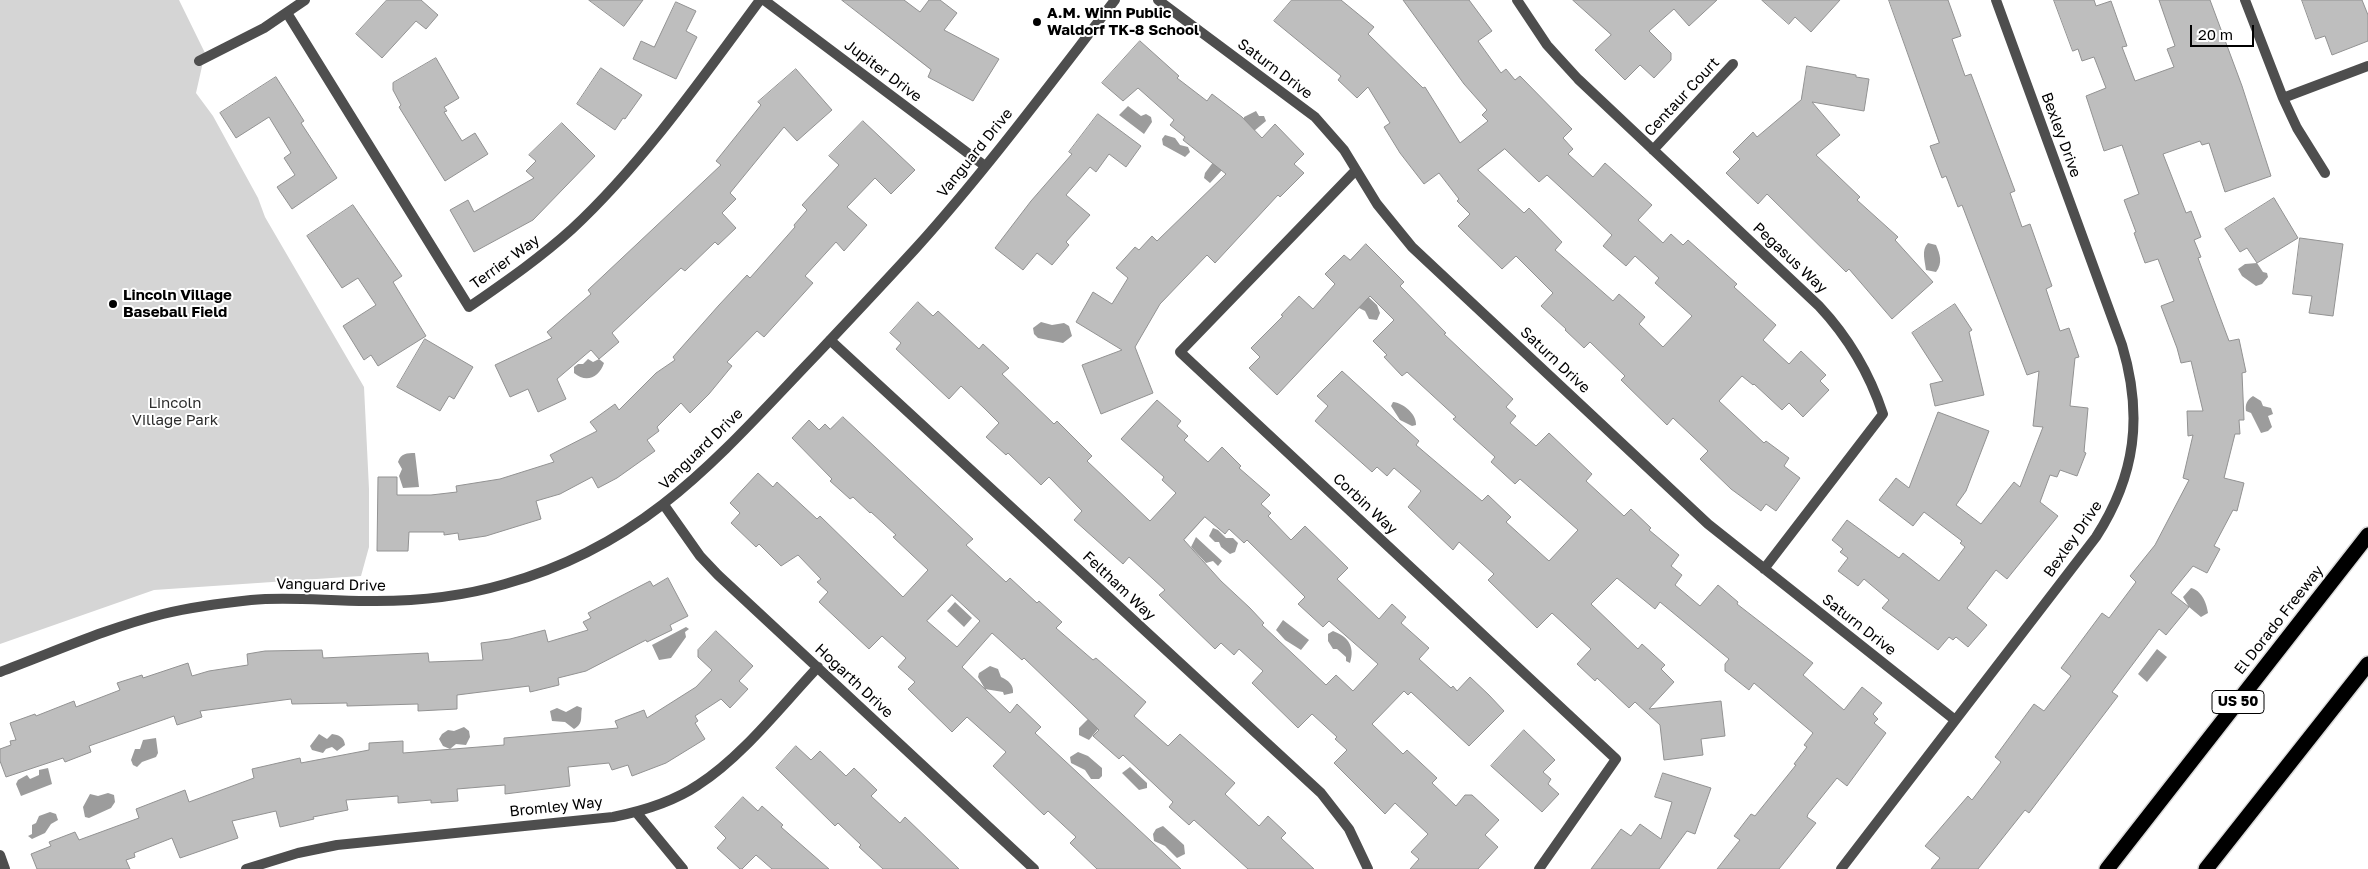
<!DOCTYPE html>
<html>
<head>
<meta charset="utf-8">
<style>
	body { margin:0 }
	#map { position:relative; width:2368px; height:869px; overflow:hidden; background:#fff; font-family:"Golos Text",sans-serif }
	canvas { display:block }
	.scale { position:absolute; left:2190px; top:25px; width:64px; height:22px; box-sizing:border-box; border:2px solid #000; border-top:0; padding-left:6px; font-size:15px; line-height:18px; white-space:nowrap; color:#000; -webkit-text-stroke:4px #fff; paint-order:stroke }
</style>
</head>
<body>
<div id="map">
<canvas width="2368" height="869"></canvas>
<div class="scale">20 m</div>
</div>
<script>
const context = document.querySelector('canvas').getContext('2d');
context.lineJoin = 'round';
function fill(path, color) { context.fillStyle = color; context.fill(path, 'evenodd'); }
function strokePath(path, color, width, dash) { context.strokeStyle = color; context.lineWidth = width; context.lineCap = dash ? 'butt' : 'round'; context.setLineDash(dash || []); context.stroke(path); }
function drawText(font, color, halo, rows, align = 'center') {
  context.font = font + ' "Golos Text",sans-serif'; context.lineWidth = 4; context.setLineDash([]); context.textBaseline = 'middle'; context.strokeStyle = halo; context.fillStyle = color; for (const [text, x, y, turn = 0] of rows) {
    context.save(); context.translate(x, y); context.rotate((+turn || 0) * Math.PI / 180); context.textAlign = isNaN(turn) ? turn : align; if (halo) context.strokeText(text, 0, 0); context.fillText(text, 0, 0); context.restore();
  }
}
fill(new Path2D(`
	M0 0H179L205 53 196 93 213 116 258 198 265 217 364 387 369 489V547L361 576 154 590 0 644Z`), '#d5d5d5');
fill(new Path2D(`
	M1128 106 1141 116 1146 114 1151 117 1152 122 1144 134 1119 115Z
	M1256 111 1259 116H1264L1266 121 1254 131 1243 124 1244 117Z
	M1165 135 1175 138 1180 145 1188 147 1190 152 1185 157 1163 145 1162 139Z
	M1217 157 1223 169 1210 183 1204 178 1205 173Z
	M1928 243 1936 245C1940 254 1943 263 1936 272L1926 270C1925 261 1921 250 1928 243Z
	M2257 263 2263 272 2267 273 2268 277 2262 284 2256 286 2242 276 2238 269 2245 264Z
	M1363 292 1377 305 1380 313 1377 320 1369 319 1365 311 1355 306Z
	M1041 322 1052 325 1064 323 1069 326 1072 336 1063 343 1038 338 1034 334 1033 328Z
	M588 359 593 362 599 359 604 363C599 378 586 383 574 373V367L578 364H583Z
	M2253 396 2261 401 2263 406 2271 408 2273 414 2268 416 2272 427 2268 431 2261 433 2251 413 2246 411C2245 404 2247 400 2253 396Z
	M1393 402C1403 403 1417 414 1416 425L1412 426 1400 420 1391 406Z
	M415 453 419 487 403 488 399 476 402 469 398 462C401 453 407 453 415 453Z
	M1213 528 1218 530 1226 538H1233L1238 543 1235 552 1230 554 1221 547 1219 542H1215L1209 536Z
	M1196 537 1222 561 1218 566 1213 561 1206 563 1191 547Z
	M2191 588C2201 590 2207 603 2208 613L2201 617 2189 607 2183 597Z
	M955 602 972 618 964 627 947 611Z
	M1283 620 1309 640 1301 650 1285 640 1276 630Z
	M686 627 689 629 685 632 686 637 671 658 659 660 652 645Z
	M1333 631C1349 637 1355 647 1350 663L1346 661V657L1337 649H1333L1328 641V634Z
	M2157 649 2167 657 2147 682 2138 674Z
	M990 666 998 669 1001 677C1008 680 1014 685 1013 693L1004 695 1003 692 985 689 978 677 979 673Z
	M577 706 582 708C580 718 584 723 574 729L565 722 552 721 550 711 557 708 566 712Z
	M1093 714 1099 728 1089 740 1079 735V728Z
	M464 727 469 731 470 737 466 745 456 744 450 749 443 746 439 739 442 734 448 730 454 731Z
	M319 734 327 739 332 734C339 735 344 737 345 745L337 751 332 747 326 749 323 753 312 750 310 746Z
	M156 738 158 753 156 757 142 762 137 767 133 765 131 760 135 749H140L143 740Z
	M1078 752 1088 756 1102 768V776L1099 779H1091L1085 770 1071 763 1070 757Z
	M1130 767 1147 783V788L1139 790 1122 773Z
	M48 768 52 784 21 796 16 784 18 780 27 775 30 779 39 775V770Z
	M108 793 114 795 115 802 111 808 89 818 85 817 83 807 90 794 98 796Z
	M50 812 56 814 58 820 51 824 45 833 32 839 28 836 32 834V825L36 823 39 816Z
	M1163 826 1184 845 1185 854 1177 858 1165 846 1154 841 1153 834 1156 829Z`), '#9c9c9c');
const building = new Path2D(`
	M387 0H421L438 15 426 29 416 21 382 58 356 34Z
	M589 0H643L624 26Z
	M842 0H904L920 12 929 0H940L957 13 944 30 999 59 973 101 928 77 931 70Z
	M1292 0H1341L1374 27 1368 34 1423 88 1425 87 1460 143 1488 121 1482 115 1487 110 1464 84 1403 0H1469L1492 31 1478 41 1501 73 1506 69 1515 80 1520 76 1572 129 1563 138 1573 149 1568 154 1593 177 1605 163 1652 205 1638 220 1663 243 1671 234 1683 245 1688 240 1737 284 1734 287 1776 325 1763 340 1789 364 1801 351 1826 375 1820 381 1829 390 1803 417 1789 403 1782 410 1754 384 1753 385 1742 376 1719 401 1764 443 1766 441 1789 458 1784 466 1800 478 1776 511 1766 504 1761 511 1731 489 1700 459 1708 451 1673 418 1667 425 1621 380 1625 376 1590 342 1584 348 1565 330 1566 329 1541 306 1553 293 1516 256 1502 269 1458 226 1470 214 1457 201 1459 199 1439 173 1424 184 1400 153 1384 127 1390 123 1368 87 1357 98 1338 80 1341 76 1274 21ZM1505 149 1539 182 1547 175 1612 235 1603 246 1626 266 1635 256 1659 278 1655 283 1692 316 1663 347 1639 324 1645 317 1619 294 1613 301 1555 250 1562 242 1529 208 1524 213 1478 170Z
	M1573 0H1717L1689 26 1674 9 1649 31 1671 53V60L1654 78 1640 65 1625 80 1595 50 1611 35Z
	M1762 0H1840L1811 32 1795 17 1789 24Z
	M1889 0H1948L1961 36 1952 39 1965 76 1971 74 2015 191 2010 193 2022 227 2030 224 2052 286 2046 289 2060 331 2069 328 2079 357 2075 358 2070 406 2088 408 2084 452 2086 453 2077 476 2060 470 2057 477 2050 475 2040 502 2058 516 2007 579 1996 570 1967 608 1987 625 1968 647 1956 637 1953 640 1949 637 1938 650 1882 608 1889 600 1864 579 1858 586 1838 571 1848 558 1840 552 1843 549 1832 540 1847 520 1899 558 1903 553 1939 581 1965 547 1960 543 1962 541 1924 512 1913 526 1879 500 1896 478 1909 488 1938 412 1989 431 1966 491 1956 505 1981 524 2014 482 2020 487 2043 427 2033 426 2039 371 2027 375 1962 205 1958 207 1946 176 1942 178 1930 146 1939 143Z
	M2054 0H2094L2096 6 2111 1 2127 46 2122 47 2135 81 2174 67 2167 49 2175 46 2159 0H2210L2242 86 2271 176 2225 192 2209 143 2202 145 2200 141 2163 154 2186 213 2191 211 2201 237 2194 240 2201 257 2198 258 2229 341 2239 339 2246 372 2242 373 2244 420H2239L2240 434H2235L2224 478 2244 483 2237 511 2233 510 2214 546 2220 549 2207 573 2193 566 2171 593 2189 607 2166 635 2159 629 2112 692 2118 696 2029 813 2025 810 1978 869H1931L1940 858 1925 846 1968 796 1972 800 2001 762 1995 757 2034 704 2044 711 2071 676 2061 668 2102 613 2109 618 2136 582 2130 576 2155 545 2189 480 2183 478 2193 435 2188 436 2187 411H2203L2191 361 2181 363 2177 348 2161 306 2174 301 2158 259 2145 263 2134 233 2136 232 2124 200 2139 194 2122 145 2104 151 2086 96 2106 88 2094 57 2082 61 2078 49 2073 51Z
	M2302 0H2362L2368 15V41L2332 55 2325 36 2316 39Z
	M676 2 696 11 686 31 697 37 676 79 633 59 641 41 654 47Z
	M1140 41 1179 76 1177 78 1207 101 1212 94 1242 117 1262 138 1275 124 1304 154 1294 164 1304 173 1280 197 1278 195 1215 263 1207 255 1160 304 1135 347 1153 393 1101 414 1082 365 1122 350 1076 322 1093 292 1112 304 1128 278 1116 268 1135 247 1139 250 1152 236 1157 241 1226 174 1183 140 1185 137 1170 125 1174 120 1138 88 1123 101 1102 83Z
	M436 58 459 98 444 107 447 111 444 112 462 141 475 133 488 154 445 181 399 107 401 105 393 90V83Z
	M1807 66 1856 75V77L1869 79 1864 111 1812 102 1840 135 1816 155 1860 197 1857 200 1898 237 1895 240 1933 282 1892 319 1849 269 1846 272 1767 194 1758 204 1726 173 1740 159 1733 152 1753 132 1757 137 1801 100Z
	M601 68 642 95 625 119 623 118 615 130 577 104Z
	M796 69 832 110 797 141 784 127 730 193 736 199 722 213 736 228 718 245 715 242 685 271 681 268 612 333 619 342 599 359 591 350 557 379 566 399 538 412 528 389 510 397 495 365 552 338 547 332 591 294 588 290 721 165 716 161 761 105 758 102Z
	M276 77 304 121 301 123 337 178 292 209 277 187 295 175 284 158 291 153 269 117 236 138 220 113Z
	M1098 114 1141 146 1126 167 1109 154 1096 172 1090 167 1066 195 1090 215 1066 242 1069 245 1052 265 1037 253 1023 270 995 248 1031 201 1072 154 1069 152Z
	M863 121 915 170 891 194 875 178 847 207 867 225 844 251 836 242 805 276 813 283 764 337 757 331 727 362 732 366 709 394 690 413 681 403 657 427 659 431 647 440 655 451 617 478 598 488 592 477 560 494 536 501 541 519 486 536 459 540 458 533 444 535V532H409L408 551H377L378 477H397V495H431L457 492 456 486 500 479 554 462 550 455 597 431 590 422 615 404 619 410 656 373 675 360 673 357 719 305 747 275 750 278 795 227 794 225 807 210 802 205 839 165 829 156Z
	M562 123 595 156 533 220 474 252 450 210 468 200 474 212 534 178 526 171 536 161 529 155Z
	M2274 198 2298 238 2257 263 2247 248 2240 252 2225 229Z
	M353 205 402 276 393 282 426 336 378 366 371 355 364 360 343 326 376 305 358 278 342 288 307 236Z
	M2300 238 2343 244 2333 316 2309 313 2312 296 2293 294Z
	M1366 244 1404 282 1400 286 1446 333 1444 334 1513 399 1506 407 1516 416 1510 423 1536 446 1549 433 1592 474 1586 481 1624 516 1631 509 1651 528 1649 530 1679 555 1671 566 1682 575 1675 585 1700 606 1718 585 1738 602 1737 604 1813 663 1803 675 1844 710 1862 687 1882 703 1873 714 1878 719 1874 723 1886 733 1847 786 1837 778 1808 814 1807 817 1816 823 1779 869H1717L1740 840 1734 836 1751 814 1755 816 1796 765 1794 764 1807 747 1804 745 1813 733 1754 683 1749 690 1725 671V664L1729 659 1660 602 1655 609 1617 578 1591 604 1638 649 1642 644 1665 665 1661 669 1674 682 1649 709 1721 701 1725 736 1701 739 1703 755 1664 760 1660 725 1635 702 1629 708 1597 678 1595 681 1577 664 1591 649 1552 613 1537 628 1488 580 1494 574 1459 542 1453 550 1408 507 1421 491 1394 468 1387 476 1377 467 1372 472 1315 421 1328 406 1317 396 1342 371 1419 441 1416 445 1482 501 1488 495 1511 517 1506 522 1549 561 1578 530 1520 479 1515 484 1491 462 1495 457 1453 419 1456 417 1407 372 1402 376 1384 357 1387 355 1373 341 1394 320 1370 296 1277 395 1249 368 1260 357 1251 348 1283 316 1281 315 1299 296 1313 309 1335 284 1325 274 1344 255 1350 260Z
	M918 302 933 316 938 311 979 349 983 344 1009 368 1002 374 1054 424 1057 421 1092 456 1087 461 1150 521 1176 493 1162 480 1164 477 1121 439 1157 400 1181 421 1177 426 1188 436 1184 440 1208 462 1222 447 1241 466 1239 468 1270 495 1261 504 1271 513 1268 516 1291 540 1305 526 1348 568 1337 579 1379 619 1392 604 1406 617 1401 623 1429 648 1419 659 1451 688 1453 686 1457 691 1470 677 1489 695 1504 711 1469 746 1411 692 1408 695 1404 691 1372 724 1403 754 1407 750 1437 778 1432 783 1456 806 1465 795H1472L1499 820 1485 835 1498 847 1478 869H1410L1419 859 1411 852 1428 834 1395 803 1385 814 1334 763 1347 750 1335 739 1337 737 1312 714 1298 728 1252 683 1263 671 1239 649 1234 655 1221 643 1215 649 1159 595 1165 590 1129 557 1123 564 1074 520 1082 511 1049 477 1041 485 1008 453 1006 455 986 437 999 423 985 409 961 386 949 399 896 349 901 343 890 333ZM1205 517 1225 534 1229 529 1244 543 1247 540 1305 597 1298 604 1323 627 1329 621 1378 664 1353 691 1336 675 1326 685 1262 625 1264 623 1250 608 1221 581 1184 540Z
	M1955 304 1972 330 1969 332 1984 395 1935 406 1930 384 1943 381 1912 333Z
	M425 339 473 367 454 399 449 396 440 411 397 387Z
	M843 417 973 539 966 545 1006 582 1010 578 1037 603 1039 601 1062 622 1056 628 1093 660 1096 658 1146 702 1134 716 1168 746 1180 734 1235 783 1225 794 1259 826 1268 816 1286 833 1281 838 1314 869H1248L1194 820 1189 825 1169 807 1173 802 1123 755 1119 759 1093 736 1099 730 1024 658 1022 660 992 633 962 667 1010 713 1017 704 1041 727 1035 733 1181 869H1097L1070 843 1076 837 1048 811 1044 815 993 766 1006 752 967 717 952 732 908 689 915 682 898 667 906 658 882 636 869 649 819 602 828 592 817 582 821 579 798 555 781 566 759 544 756 547 731 523 740 513 730 503 758 473 773 487 777 482 817 519 820 516 903 597 928 570 893 537 896 535 871 512 870 513 853 497 850 499 830 481 832 479 792 438 809 420 819 430 825 424 830 429ZM952 595 980 621 957 647 927 621Z
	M668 578 688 616 670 625 672 630 647 642 646 640 586 671 558 678 559 685 530 692 529 686 457 695V709L418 711V704L347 706V703L292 704 291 699 200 711 202 717 177 725 174 716 89 746 91 752 65 762 63 758 6 777 0 761V749L11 745 10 741 16 740 10 723 35 714 36 716 74 701 76 707 120 690 117 683 142 675 143 678 188 663 192 676 209 671 248 665 247 654 265 651 322 650 323 658 428 653 429 662 483 660 481 643 510 639 545 630 548 642 588 630 583 622 591 618 588 613 650 581 653 586Z
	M716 631 753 666 739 681 748 689 730 708 721 699 695 716 698 721 695 723 705 739 666 763 632 776 628 765 612 770 609 763 568 767 570 786 505 794V785L457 789 458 801 431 803V800L398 803V796L346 800 348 810 313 817 314 819 280 827 276 811 232 821 238 838 180 858 172 838 134 853 135 857 126 860 130 869H37L31 854 51 846 49 842 75 832 79 840 139 818 136 809 185 790 189 802 254 778 252 769 300 758 301 763 369 750V743L403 741V753L504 745V738L618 728 615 721 644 710 647 718 696 687 712 670 698 657V650Z
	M1524 730 1555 760 1543 772 1551 779 1548 784 1559 794 1542 812 1491 766Z
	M796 746 811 760 820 751 846 776 854 768 877 790 871 796 900 823 905 817 959 869H883L859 847 861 845 838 823 835 826 776 768Z
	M1663 773 1711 788 1695 834 1687 831 1659 869H1591L1621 829 1631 836 1640 824 1661 839 1672 802 1655 797Z
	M743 797 758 811 762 806 783 825 781 827 829 869H772L756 855 742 869H740L717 848 726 838 715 827Z`);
fill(building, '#bebebe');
strokePath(building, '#929292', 1);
const highway = new Path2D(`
	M2107 869 2368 535
	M2206 869 2368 664`);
strokePath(highway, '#dbdbdb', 18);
strokePath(new Path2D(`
	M764 0 985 166
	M1158 0 1315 117 1344 150 1377 204 1412 247 1708 524 1955 720
	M1517 0 1547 45 1578 79 1819 306C1849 338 1869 372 1883 414L1764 569
	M2245 0 2283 98 2297 128 2325 173
	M287 13 469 307C505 282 540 258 572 229 642 164 703 77 760 0
	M199 61 264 28 305 0
	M2283 98 2368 66
	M1653 150 1733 64
	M1356 170 1180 352 1616 759 1539 869
	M830 340 1321 793 1349 829 1368 869
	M664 505 700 556 718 575 1034 869
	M0 672C54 652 107 628 163 614 192 607 222 603 251 600 293 596 334 602 376 601 418 601 464 596 505 584 648 544 719 456 817 354 850 319 883 284 916 248 987 169 1050 84 1115 0
	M636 812 683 869
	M0 855 5 869
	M246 869 298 853 337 845 613 817C643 811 673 802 698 785 742 757 782 705 818 667
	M1841 869 2096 537C2136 475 2143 415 2122 345L1996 0`), '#4e4e4e', 10);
strokePath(highway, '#000', 15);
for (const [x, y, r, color] of [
	[1037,22,5,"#000"],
	[113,304,5,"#000"]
]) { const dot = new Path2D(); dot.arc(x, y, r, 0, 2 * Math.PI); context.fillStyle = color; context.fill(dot); strokePath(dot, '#fff', 2); }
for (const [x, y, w] of [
	[2238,702,52]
]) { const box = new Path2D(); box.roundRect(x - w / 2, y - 11.5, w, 23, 4); context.fillStyle = '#fff'; context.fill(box); strokePath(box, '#000', 1); }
drawText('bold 14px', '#000', null, [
	["US 50",2238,702]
]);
drawText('bold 15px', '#000', '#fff', [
	["A.M. Winn Public",1047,13],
	["Waldorf TK-8 School",1047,30],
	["Lincoln Village",123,295],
	["Baseball Field",123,312]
], 'left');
drawText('15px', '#000', '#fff', [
	["Saturn Drive",1275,69,37],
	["Jupiter Drive",883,71,37],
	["Centaur Court",1682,97,-47],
	["Bexley Drive",2061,135,70],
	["Vanguard Drive",975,153,-51],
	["Pegasus Way",1790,258,43],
	["Terrier Way",505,262,-36],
	["Saturn Drive",1555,360,43],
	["Vanguard Drive",701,449,-44],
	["Corbin Way",1365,504,43],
	["Bexley Drive",2073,539,-55],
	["Vanguard Drive",331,585,1],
	["Feltham Way",1119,586,43],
	["El Dorado Freeway",2279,620,-52],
	["Saturn Drive",1859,625,38],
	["Hogarth Drive",854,681,43],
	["Bromley Way",556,807,-6]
]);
drawText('15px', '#2c2c2c', '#fff', [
	["Lincoln",175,403],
	["Village Park",175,420]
]);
</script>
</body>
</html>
